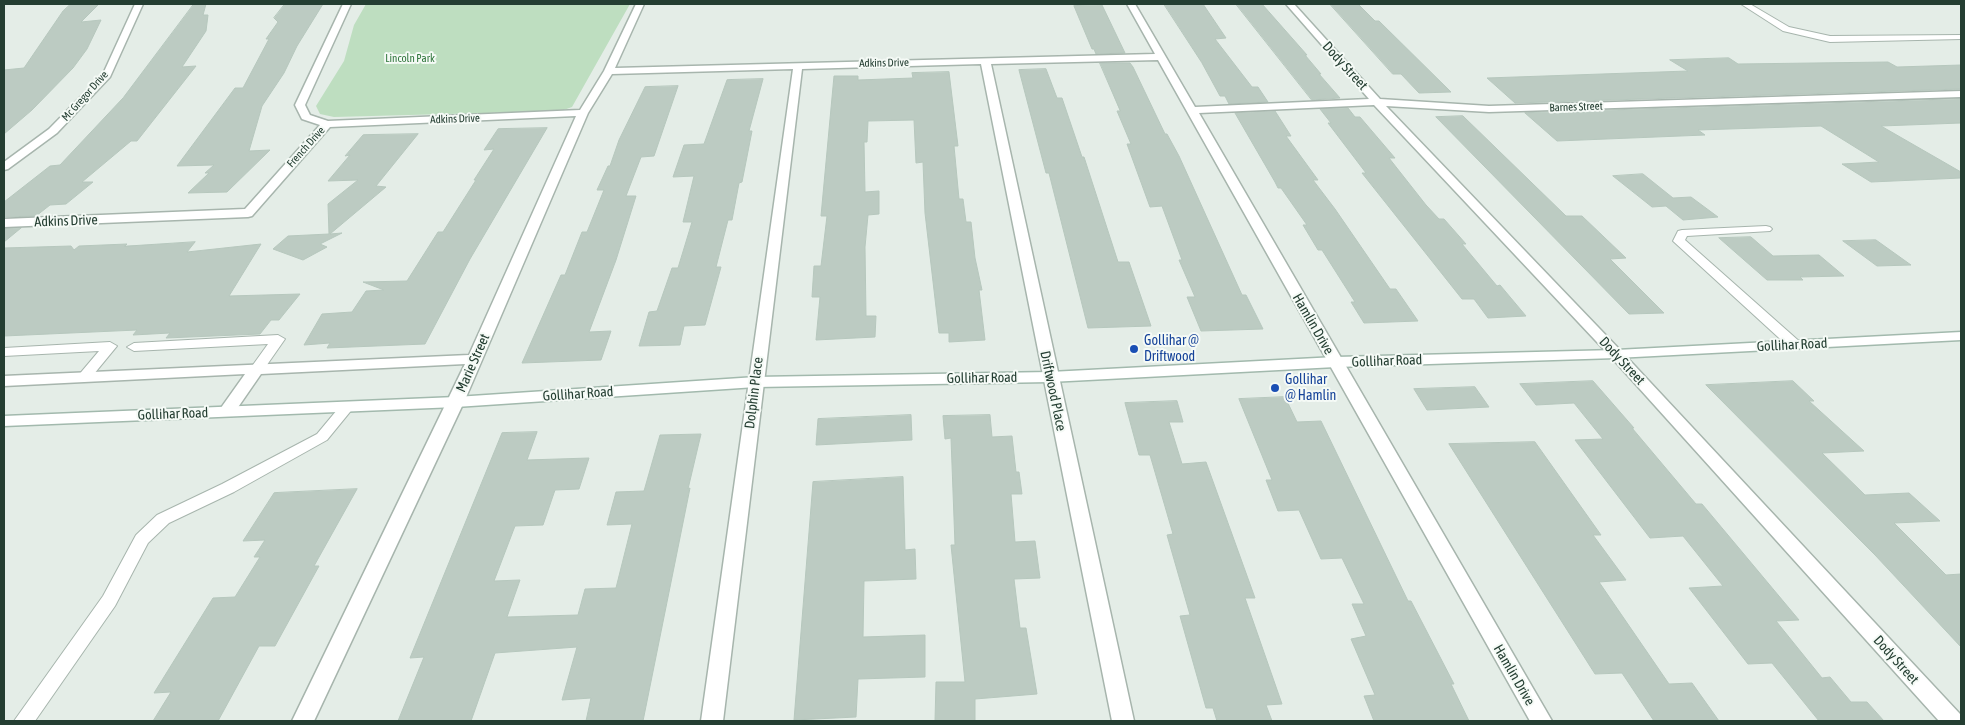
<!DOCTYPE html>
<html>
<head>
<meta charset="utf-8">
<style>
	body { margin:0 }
	#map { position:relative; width:1965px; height:725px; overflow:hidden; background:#e4ede7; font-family:"Asap Condensed",sans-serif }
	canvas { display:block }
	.frame { position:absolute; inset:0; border:5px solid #243e32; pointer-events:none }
</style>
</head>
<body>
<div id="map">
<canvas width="1965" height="725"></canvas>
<div class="frame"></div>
</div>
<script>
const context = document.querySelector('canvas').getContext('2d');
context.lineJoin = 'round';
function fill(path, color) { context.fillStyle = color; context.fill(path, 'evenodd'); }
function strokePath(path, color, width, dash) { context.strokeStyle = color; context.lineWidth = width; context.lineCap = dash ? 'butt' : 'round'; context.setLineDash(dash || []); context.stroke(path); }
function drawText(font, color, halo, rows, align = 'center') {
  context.font = font + ' "Asap Condensed",sans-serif'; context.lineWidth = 4; context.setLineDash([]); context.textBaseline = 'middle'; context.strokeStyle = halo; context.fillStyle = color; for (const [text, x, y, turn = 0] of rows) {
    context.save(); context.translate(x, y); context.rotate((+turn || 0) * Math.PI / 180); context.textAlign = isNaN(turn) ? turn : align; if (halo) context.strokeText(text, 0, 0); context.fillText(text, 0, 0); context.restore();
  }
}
fill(new Path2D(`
	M366 4H630L572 107 561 111 334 117 320 114 316 106 344 61 354 25Z`), '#bedec0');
const building = new Path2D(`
	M71 4H99L81 22 101 20 87 49 73 68 32 110 4 134V70L24 68 63 11Z
	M194 4H206L203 15H208L206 31 182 67 196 66 137 141H131L82 182H93L66 204 50 205 36 216 4 217V202L50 166 60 165 123 98Z
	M285 4H323L297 46 284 73 262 106 249 151 270 150 227 192 188 193 209 173H205L214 165 177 166 235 88H243L269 39H266L278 22 274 18Z
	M1164 4H1203L1226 38 1215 39 1252 87H1258L1268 102 1229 104 1225 96H1220L1202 63Z
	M1236 4H1262L1307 55H1305L1321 74H1319L1340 98 1312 100Z
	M1330 4H1358L1375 21H1379L1451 92 1419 93 1401 74H1393Z
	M1102 5 1125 53 1096 54 1094 49H1092L1074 6Z
	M1729 58 1738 64 1888 62 1897 67 1961 65V89L1515 103 1487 78 1688 71 1670 60Z
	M1100 63H1130L1133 67 1165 134H1167L1179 156 1242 295H1246L1263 329 1201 331 1187 297H1195L1179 260H1182L1162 206 1150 207 1127 144H1131L1117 111H1120Z
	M1046 69 1057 98H1062L1082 157H1084L1118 262H1129L1151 326 1088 328 1049 173H1046L1019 70Z
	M949 72 958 146H954L959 199H963L966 222H971L975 258 982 290H979L985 340 949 342V333H939L925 213 923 162 916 163 914 120 868 121 867 142H864L865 192 879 191V214L868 215 865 247 866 316H876L875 337 816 340 820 297H812L814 266H821L827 216H821L834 76H858V80L913 78 912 73Z
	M763 79 749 131H752L742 182 739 183 732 220H728L716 267H721L705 325 684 326 680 345 639 346 649 312 657 311 672 268H678L692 222H683L694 176 673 177 684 145 704 144 727 80Z
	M678 86 654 156 641 157 626 196H636L616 260 589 332 611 331 601 360 522 363 561 275H565L582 232H587L604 190H597L608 166H610L619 140 645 87Z
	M1961 99V123L1881 126 1961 172V178L1871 182 1842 164 1879 162 1821 126 1698 130 1705 135 1557 141 1525 113Z
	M1348 108 1355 117H1360L1395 158H1389L1426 205 1439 219H1444L1466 244H1462L1497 286 1500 285 1526 316 1488 318 1474 299H1462L1362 173H1366L1328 123H1331L1320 109Z
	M1275 111 1291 136H1286L1318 180H1313L1335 209 1390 289H1396L1418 321 1364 323 1351 302H1355L1322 250H1318L1303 225H1307L1281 188H1278L1275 182 1235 113Z
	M1463 116 1566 216H1582L1626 258 1610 259 1664 313 1629 314 1436 117Z
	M547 128 470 259 425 344 327 348 330 343 304 345 322 314 352 312 366 291 384 290 363 282 407 281 438 232H443L476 180H474L494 149 484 150 498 129Z
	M418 134 376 186 386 187 330 234 342 233 320 244 327 247 303 260 273 249 288 236 329 234 328 204 358 180 328 181 350 155 345 156 363 135Z
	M1643 174 1673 198 1691 197 1718 217 1683 220 1666 206 1652 207 1613 176Z
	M21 228 4 242V229Z
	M1751 237 1773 256 1819 255 1844 276 1800 277 1803 280H1767L1719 238Z
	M1876 240 1911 265 1877 266 1843 241Z
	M195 242 187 252 261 244 229 296 300 294 279 320H271L260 334 166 338 170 333 133 335 137 330 4 336V248L71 246 74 250 79 246 127 244 125 246Z
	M1593 381 1634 428H1632L1696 504H1702L1799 620 1776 621 1822 678 1830 677 1851 702H1867L1884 721H1819L1772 663 1748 664 1689 588 1723 586 1683 536 1650 538 1575 440 1603 439 1574 403 1536 405 1520 384Z
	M1793 381 1814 401H1809L1864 451 1822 453 1865 495 1909 493 1940 521 1894 523 1946 575 1961 574V647L1875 555 1706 385Z
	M1475 387 1489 407 1427 410 1414 389Z
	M1285 397 1297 422 1321 421 1408 601H1411L1454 684H1451L1469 721H1374L1364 696 1375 695 1351 639 1366 636 1352 604H1364L1342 558 1321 559 1299 510 1278 511 1266 480H1272L1239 399Z
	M1177 401 1183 422H1169L1182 464 1206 462 1255 598H1245L1282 704 1266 705 1272 721H1217L1213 708H1206L1180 616 1190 615 1167 535 1173 534 1150 455H1139L1125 403Z
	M911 415 912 440 816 445 818 419Z
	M990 415 992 437 1012 436 1016 472H1019L1022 494H1011L1015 542 1035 541 1040 578 1014 579 1020 628H1026L1037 694 975 699V721H935L936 682H965L951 545H955L951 438 945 439 943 416Z
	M537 432 527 460 589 458 579 489 555 490 543 525 515 526 494 581 520 580 507 617 578 615 585 589 616 588 632 524 607 525 616 492 644 491 660 435 701 434 688 489 690 488 643 721H586L591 698 562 700 577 647 495 653 471 721H398L424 657 410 658 502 433Z
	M1535 442 1601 535H1593L1626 580 1599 582 1669 684 1692 683 1719 721H1654L1622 673 1595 674 1449 444Z
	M903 477 905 550 915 549 916 579 864 581 863 637 925 635V677L858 679 856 717 794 720 813 482Z
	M357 489 314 566H319L275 646H259L218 721H153L171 692 154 693 213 598 235 597 260 557H254L265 540 243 541 274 493Z`);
fill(building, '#bccbc2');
strokePath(building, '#b6c7bd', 1);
const service = new Path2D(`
	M1741 4H1750L1789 27 1830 36 1961 35V39L1830 42 1783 31Z
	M1766 226 1770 227 1772 229 1770 231 1687 236 1685 240 1800 342 1802 345 1800 348H1790L1673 241 1678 231 1682 230Z
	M278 335 285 339 262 372 257 373 250 369 268 344 134 351 127 347 134 343Z
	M110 342 117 346 89 380H79L77 377 99 351 4 356V348Z
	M347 402 352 404 354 407 327 440 234 492 169 523 148 543 115 606 35 721H14L103 596 136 535 157 515 222 484 317 434 342 404Z`);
const minor = new Path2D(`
	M135 4H143L110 77 57 133 8 169 4 170V162L49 129 103 74Z
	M343 4H351L305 105 310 115 328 121 580 110 604 71 636 4H644L615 68 1155 54 1127 4H1135L1195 107 1369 99 1286 4H1294L1380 99 1489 106 1961 91V97L1489 112 1386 106 1621 351 1960 714 1961 721H1939L1611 357 1374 105 1199 113 1552 721H1530L1158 60 991 64 1134 721H1112L981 64 802 69 723 721H701L793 69 612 74 588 113 464 402 314 721H292L465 364 261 374 232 416H220L218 412 245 374 4 386V376L469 355 576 116 330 127 252 216 248 217 4 227V219L245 209 320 125 302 119 295 105Z`);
const secondary = new Path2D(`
	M1961 332V340L1616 358 1336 367 1050 382 756 387 456 407 4 426V416L456 397 756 377 1050 372 1336 357 1616 350Z`);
strokePath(service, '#a7b5ad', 2);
strokePath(minor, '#a7b5ad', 3);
strokePath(secondary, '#a2b9ad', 3);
fill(service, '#fff');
fill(minor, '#fff');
fill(secondary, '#fff');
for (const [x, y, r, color] of [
	[1134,349,5,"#1a4fb4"],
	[1275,388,5,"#1a4fb4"]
]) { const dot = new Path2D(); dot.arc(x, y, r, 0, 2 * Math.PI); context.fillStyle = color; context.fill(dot); strokePath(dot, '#f5faf6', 2); }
drawText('11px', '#2f753b', '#f5faf6', [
	["Lincoln Park",410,59]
]);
drawText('11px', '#243e32', '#f5faf6', [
	["Adkins Drive",884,63,-1],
	["Mc Gregor Drive",85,96,-48],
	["Barnes Street",1576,107,-2],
	["Adkins Drive",455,119,-2],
	["French Drive",306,147,-48]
]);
drawText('14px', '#243e32', '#f5faf6', [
	["Dody Street",1345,66,48],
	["Adkins Drive",66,221,-2],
	["Hamlin Drive",1313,324,60],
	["Gollihar Road",1792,345,-3],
	["Gollihar Road",1387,361,-2],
	["Dody Street",1622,361,47],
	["Marie Street",473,363,-66],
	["Gollihar Road",982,378,-1],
	["Driftwood Place",1053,391,78],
	["Dolphin Place",754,393,-83],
	["Gollihar Road",578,394,-4],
	["Gollihar Road",173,414,-2],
	["Dody Street",1896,660,48],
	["Hamlin Drive",1514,675,60]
]);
drawText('14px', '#164399', '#f5faf6', [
	["Gollihar @",1144,341],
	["Driftwood",1144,357],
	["Gollihar",1285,380],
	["@ Hamlin",1285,396]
], 'left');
</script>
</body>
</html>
